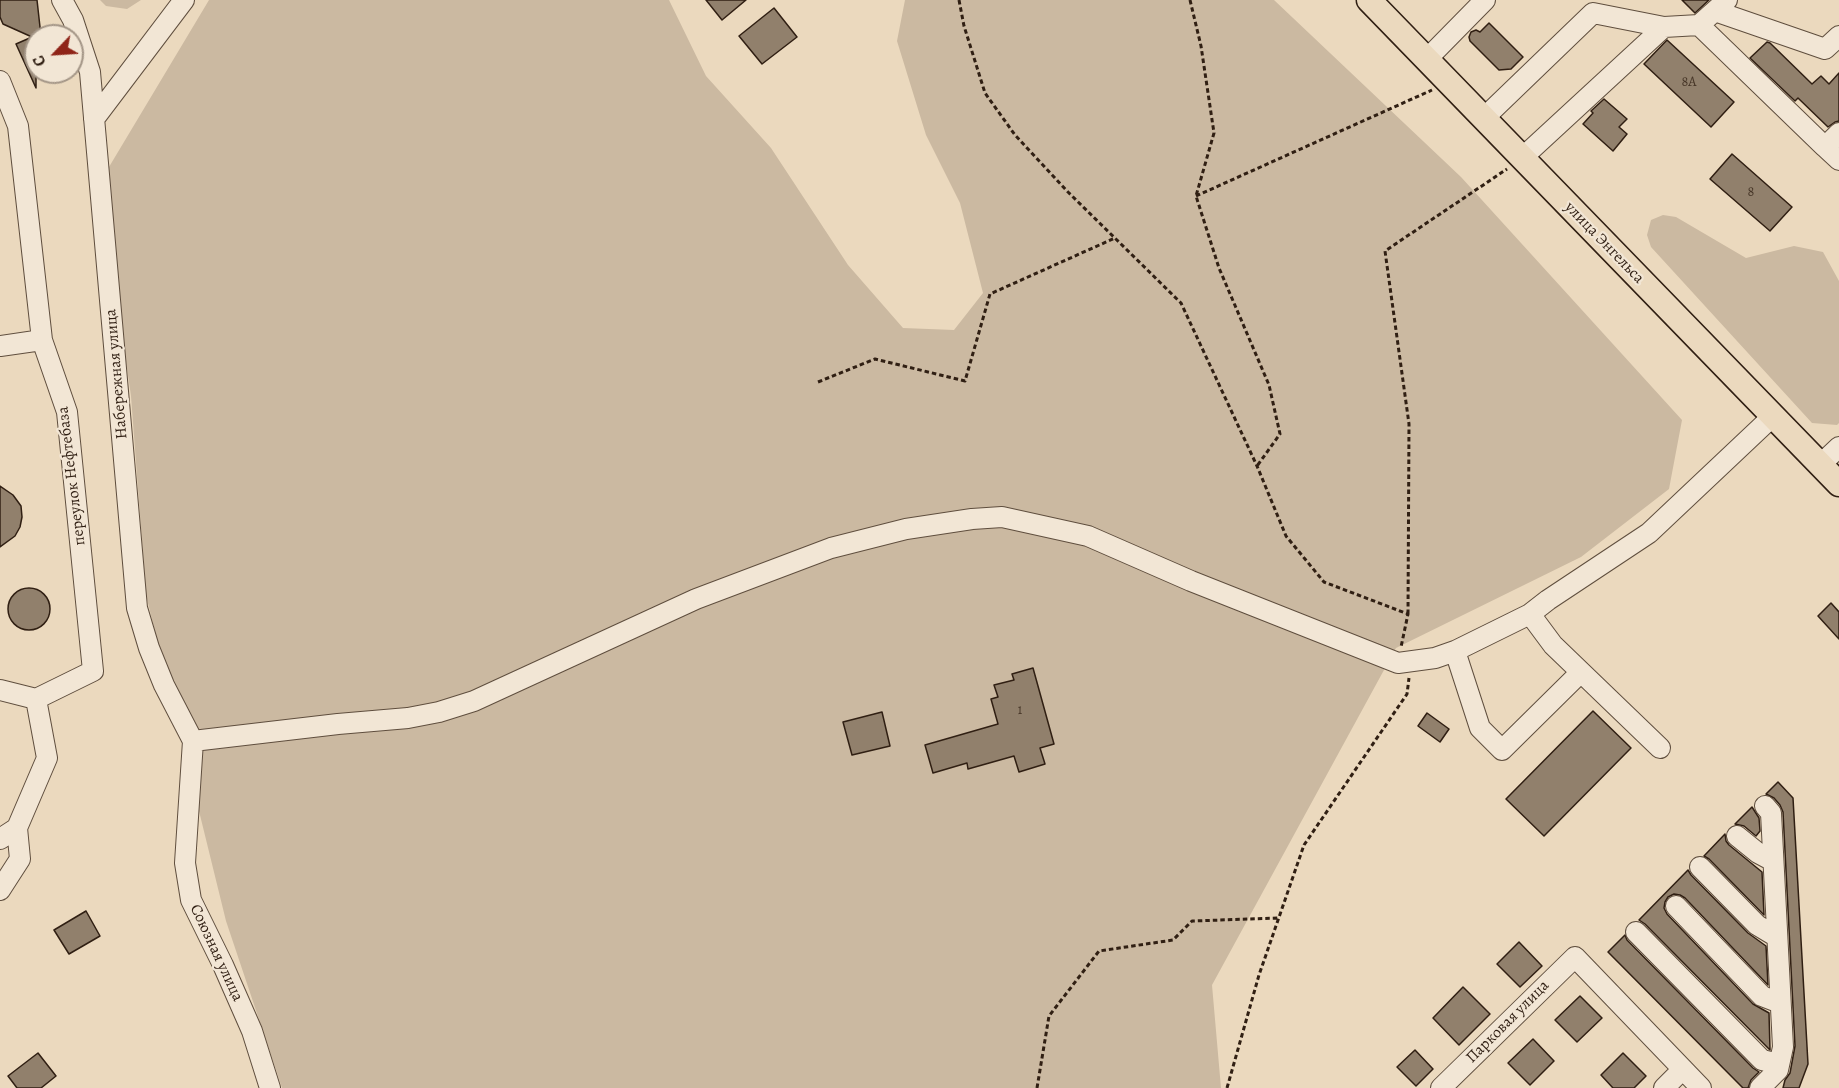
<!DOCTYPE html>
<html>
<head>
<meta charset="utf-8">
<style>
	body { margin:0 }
	#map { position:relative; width:1839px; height:1088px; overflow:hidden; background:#ebd9be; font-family:Alegreya,serif }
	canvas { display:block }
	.north { position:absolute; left:24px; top:24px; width:60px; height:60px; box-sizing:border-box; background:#f2e6d5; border:2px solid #a49687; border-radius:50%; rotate:245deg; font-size:16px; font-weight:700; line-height:24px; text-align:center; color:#301f13 }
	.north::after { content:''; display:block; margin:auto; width:21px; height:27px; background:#8f2418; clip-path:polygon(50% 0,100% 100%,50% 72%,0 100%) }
</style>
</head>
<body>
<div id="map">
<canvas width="1839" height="1088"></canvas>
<div class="north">С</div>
</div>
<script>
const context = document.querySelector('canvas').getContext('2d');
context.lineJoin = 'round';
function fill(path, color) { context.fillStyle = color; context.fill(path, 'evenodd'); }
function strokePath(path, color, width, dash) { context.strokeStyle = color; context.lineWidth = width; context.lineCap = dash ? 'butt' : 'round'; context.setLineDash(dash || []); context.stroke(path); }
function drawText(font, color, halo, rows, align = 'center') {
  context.font = font + ' Alegreya,serif'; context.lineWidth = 4.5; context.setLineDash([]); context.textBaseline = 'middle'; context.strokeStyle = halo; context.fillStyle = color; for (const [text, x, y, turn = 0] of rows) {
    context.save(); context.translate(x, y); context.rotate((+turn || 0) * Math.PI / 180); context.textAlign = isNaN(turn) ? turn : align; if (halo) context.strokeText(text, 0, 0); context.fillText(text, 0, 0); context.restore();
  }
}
fill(new Path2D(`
	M100 0H141L127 9 106 6Z
	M209 0H669L706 76 771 148 848 265 903 328 954 330 983 293 960 203 926 135 897 41 905 0H1274L1461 177 1682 420 1669 489 1581 557 1396 648 1212 985 1221 1088H282L226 921 146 595 131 396 100 182Z
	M1663 215 1676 217 1746 258 1794 246 1823 252 1839 281V423L1837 425 1812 423 1651 247 1647 235 1651 220Z`), '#cbb9a1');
const building = new Path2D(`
	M0 0H37L41 36H36V88L16 44 32 37 3 24 0 17Z
	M706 0H746L722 20Z
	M1682 0H1709L1695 13Z
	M774 8 797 37 762 64 739 36Z
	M1489 23 1523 57 1511 69 1499 70 1470 41 1469 37 1471 32 1476 30 1480 32Z
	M1667 40 1734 102 1711 127 1644 64Z
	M1767 42 1770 43 1812 84 1821 76 1829 84 1839 73V121L1835 122 1828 127 1798 98 1795 101 1750 58Z
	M1604 99 1627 119 1619 127 1627 134 1613 151 1583 124 1593 113 1591 111Z
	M1732 154 1792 207 1770 231 1710 179Z
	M0 486 13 495 21 506 22 517 20 527 15 536 0 547Z
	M8 609a21 21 0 1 1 42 0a21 21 0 1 1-42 0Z
	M1831 603 1839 612V639L1818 616Z
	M1033 668 1054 744 1040 748 1045 764 1019 772 1014 756 968 769 967 763 933 773 925 745 998 724 991 699 998 697 994 685 1014 680 1012 674Z
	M1593 711 1631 748 1544 836 1506 799Z
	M882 712 890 746 852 755 843 722Z
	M1427 713 1449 729 1440 742 1418 726Z
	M1778 782 1793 798 1808 1064 1799 1088H1783L1785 1080 1790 1073 1795 1046 1783 812 1780 805 1774 798 1766 794Z
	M1752 807 1759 818 1760 831 1756 836 1744 826 1735 824Z
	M1725 834 1726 841 1729 845 1762 872 1764 915 1709 859 1704 856Z
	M1688 870 1691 875 1748 933 1766 946 1768 985 1685 898 1680 895 1674 894 1668 897 1665 902 1664 908 1667 914 1753 1004 1769 1013 1770 1050 1645 924 1639 920Z
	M86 911 100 936 69 954 54 930Z
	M1625 935 1627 940 1753 1068 1759 1072 1751 1080 1748 1088H1743L1608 952Z
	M1519 942 1542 966 1520 987 1497 964Z
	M1463 987 1490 1014 1459 1045 1433 1018Z
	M1580 996 1602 1018 1577 1042 1555 1020Z
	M1533 1039 1554 1061 1530 1085 1508 1063Z
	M1415 1050 1433 1069 1416 1086 1397 1067Z
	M38 1053 56 1076 41 1088H17L8 1076Z
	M1623 1053 1646 1076 1634 1088H1613L1601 1075Z`);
fill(building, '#91806c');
strokePath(building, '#301f13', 1.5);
const minor = new Path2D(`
	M62 0 73 20 90 72 137 608 149 648 164 685 193 741
	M1727 0 1699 25 1825 147
	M1715 11 1825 49 1839 36
	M1427 59 1485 0
	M0 81 18 126 42 340 67 412 93 671 36 699 0 690
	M1484 118 1593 13 1664 27 1699 25
	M94 119 184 0
	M1839 133 1825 147 1839 160
	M1522 158 1664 27
	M0 346 42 340
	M1820 465 1839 447
	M1530 614 1553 645 1660 748
	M1455 651 1480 728 1502 750 1581 672
	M193 741 338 724 408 718 439 712 474 701 696 599 831 548 906 529 972 519 1002 517 1088 536 1191 581 1398 663 1435 658 1455 651 1530 614 1548 600 1649 533 1773 416
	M193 741 185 863 191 900 223 965 252 1031 270 1088
	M1737 836 1758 853 1773 861
	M0 839 17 828 47 758 36 699
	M1700 867 1757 925 1777 937
	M0 890 20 859 17 828
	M1676 906 1762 996 1780 1003
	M1636 932 1762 1060 1779 1064
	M1441 1088 1575 957 1701 1088
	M1664 1088 1683 1069
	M1760 1088 1778 1070 1783 1047 1771 813 1765 806`);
const major = new Path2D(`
	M1369 0 1839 484`);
strokePath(minor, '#5f4e3e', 22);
strokePath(major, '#301f13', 27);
strokePath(new Path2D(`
	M959 0 964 26 985 93 1015 135 1068 192 1181 303 1257 466 1286 536 1324 582 1408 614 1401 647
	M1190 0 1201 46 1214 133 1196 196 1219 268 1269 385 1280 434 1257 466
	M1196 196 1432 90
	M818 382 875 359 965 381 990 294 1115 238
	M1408 614 1409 424 1385 251 1507 169
	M1037 1088 1049 1016 1099 951 1173 940 1192 921 1279 918
	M1227 1088 1259 975 1304 845 1407 694 1409 678`), '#301f13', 3, [4.5, 3]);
strokePath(minor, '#f2e6d5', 20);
strokePath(major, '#ebd9be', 24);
drawText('14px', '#483729', null, [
	["8А",1689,83],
	["8",1751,193],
	["1",1020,711]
]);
drawText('16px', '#301f13', '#f2e6d5', [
	["улица Энгельса",1604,243,46],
	["Набережная улица",117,374,-95],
	["переулок Нефтебаза",72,476,-97],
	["Союзная улица",216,953,65],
	["Парковая улица",1508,1022,-45]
]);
</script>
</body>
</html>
